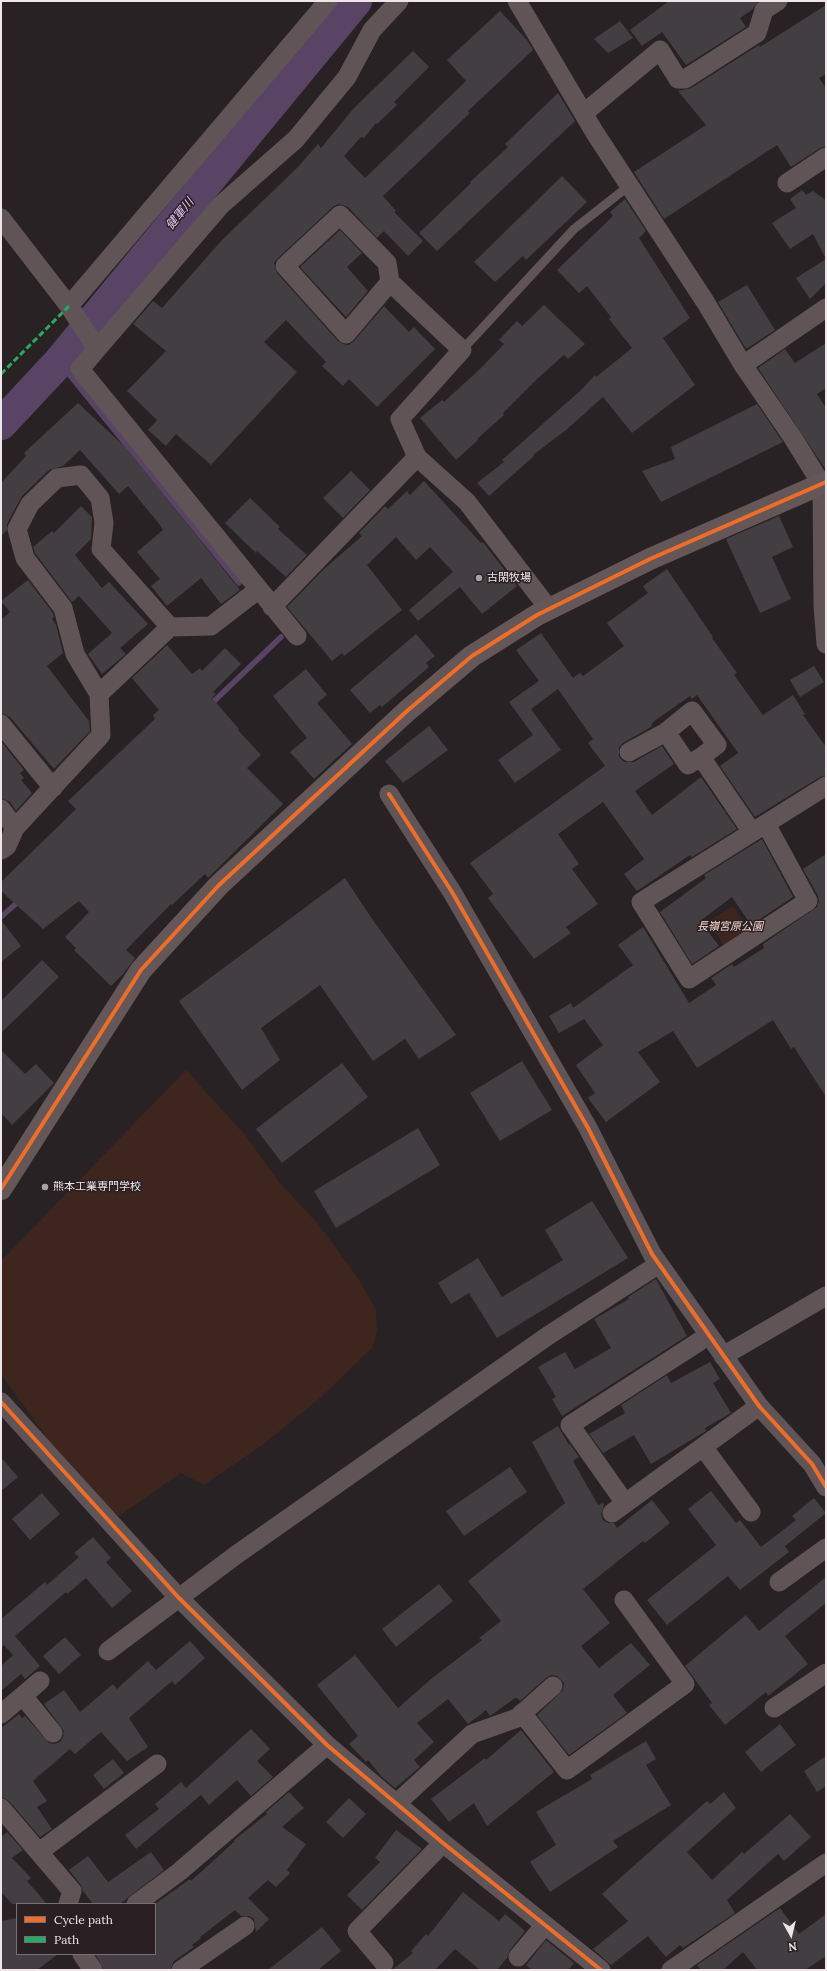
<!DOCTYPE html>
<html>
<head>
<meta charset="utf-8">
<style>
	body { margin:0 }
	#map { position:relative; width:827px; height:1971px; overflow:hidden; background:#282224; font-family:Lora,serif }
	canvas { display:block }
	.frame { position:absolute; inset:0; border:2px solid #eee6e9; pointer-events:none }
	.legend { position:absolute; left:16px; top:1903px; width:140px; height:52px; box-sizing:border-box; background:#2a2023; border:1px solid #786f72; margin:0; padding:5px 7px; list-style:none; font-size:12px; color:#eee6e9 }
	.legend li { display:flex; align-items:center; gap:8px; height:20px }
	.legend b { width:20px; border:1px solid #786f72 }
	.north { position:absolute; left:771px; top:1915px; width:40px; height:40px; -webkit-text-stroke:3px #2a2023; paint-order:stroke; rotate:172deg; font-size:11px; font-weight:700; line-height:16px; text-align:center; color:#eee6e9 }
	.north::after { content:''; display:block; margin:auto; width:14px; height:18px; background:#eee6e9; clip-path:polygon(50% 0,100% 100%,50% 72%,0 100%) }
</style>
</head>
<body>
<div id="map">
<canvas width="827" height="1971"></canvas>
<div class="frame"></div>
<ul class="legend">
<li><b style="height:5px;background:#ee6e29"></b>Cycle path</li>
<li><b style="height:5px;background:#26ab63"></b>Path</li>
</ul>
<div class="north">N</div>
</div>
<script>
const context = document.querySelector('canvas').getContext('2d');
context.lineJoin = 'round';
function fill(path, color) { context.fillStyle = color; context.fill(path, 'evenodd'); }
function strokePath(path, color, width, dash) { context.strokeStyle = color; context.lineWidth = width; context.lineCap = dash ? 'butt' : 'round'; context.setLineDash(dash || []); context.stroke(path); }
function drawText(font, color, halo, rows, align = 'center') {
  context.font = font + ' Lora,"Noto Sans JP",serif'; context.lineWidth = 3; context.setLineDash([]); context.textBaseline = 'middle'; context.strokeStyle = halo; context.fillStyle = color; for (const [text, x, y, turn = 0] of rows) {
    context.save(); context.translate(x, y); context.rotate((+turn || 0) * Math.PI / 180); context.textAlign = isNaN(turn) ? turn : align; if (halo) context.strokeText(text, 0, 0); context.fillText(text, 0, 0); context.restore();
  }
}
fill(new Path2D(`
	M733 906 751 933 726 949 709 921Z
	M186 1070 246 1136 280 1183 319 1225 358 1278 376 1310 377 1331 372 1348 320 1398 265 1443 204 1485 181 1473 119 1516 111 1511 47 1438 1 1374V1261Z`), '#3e251e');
strokePath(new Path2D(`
	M59 362 239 583
	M210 705 281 637
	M1 917 20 900`), '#5a4466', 5.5);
strokePath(new Path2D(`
	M1 424 59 362 356 1`), '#5a4466', 32);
fill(new Path2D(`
	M669 1H758L753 9 740 18 746 27 686 65 662 32 642 46 630 30Z
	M826 5V74L819 78 826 88V146L820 148 791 167 777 145 664 219 634 172 706 125 678 91 691 88 759 45 760 47Z
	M500 11 527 40 533 50 468 111 470 113 383 196 396 211 394 212 423 241 408 256 384 231 377 238 348 207 338 204 333 207 278 258 274 263 277 273 338 341 343 344 349 345 354 341 384 306 409 332 414 327 435 349 377 407 349 379 343 386 322 366 326 362 286 320 264 342 297 372 211 465 176 434 166 446 148 430 157 420 127 391 166 351 133 324 153 301 162 308 222 240 297 168 318 144 321 148 354 108 413 51 429 67 394 102 397 105 377 124 376 123 364 138 361 137 344 156 365 178 466 81 447 60Z
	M620 21 633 38 608 53 594 39Z
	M558 93 575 121 437 251 419 233 471 183 470 182 508 147 505 144Z
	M562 176 587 202 526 260 523 256 495 282 474 262Z
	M802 190 806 195 813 191 826 200V283L810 299 796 278 826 259 813 234 790 249 772 223 796 208 790 199Z
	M625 199 646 231 639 238 690 318 663 338 695 385 632 433 603 397 566 430 533 455 534 456 489 496 477 483 504 462 502 460 581 390 595 375 596 377 632 348 609 319 611 317 587 286 579 293 557 270 613 216 610 212Z
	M340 230 362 253 347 267 368 291 346 317 300 267Z
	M747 285 775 330 746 349 718 302Z
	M544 305 585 344 568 359 564 355 537 379 503 413 504 415 477 439 478 440 456 460 420 418 442 400 444 402 481 368 504 344 499 340 517 321 522 326Z
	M826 343V388L817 394 826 408V470L758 368 785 349 795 363Z
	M78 403 127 449 240 590 221 604 201 578 167 606 151 586 160 579 137 552 163 530 160 525 128 486 119 494 80 450 63 466 49 470 22 496 7 524V530L1 536V483L26 456 24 453Z
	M757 404 783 442 661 502 642 471 675 459 671 447Z
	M351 471 370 490 343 518 323 498Z
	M424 481 481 543 483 542 517 586 482 614 460 587 418 621 409 610 453 572 430 547 416 560 396 537 367 565 402 610 344 656 342 653 332 661 287 607 323 570 362 536 359 533 385 506 388 509 407 491 410 495Z
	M250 498 280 527 278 529 307 555 286 577 257 551 256 553 225 523Z
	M81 506 92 517 91 539 75 555 102 588 109 582 148 624 120 648 126 654 102 674 88 654 112 633 79 596 72 602 35 553 33 547 52 531 54 533Z
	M779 516 793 547 772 557 791 599 760 613 726 539Z
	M667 569 713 637 712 638 737 673 734 675 763 715 793 695 805 714 803 715 826 747V775L820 777 755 817 720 766 738 753 697 695 692 699 690 696 653 722 651 727 623 743 619 747V757L624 762H634L662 746 674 764 635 791 652 815 701 777 737 829 692 857 690 855 637 891 624 874 644 859 603 802 558 834 579 864 572 869 598 904 566 927 571 933 534 959 488 898 493 894 470 863 605 766 588 743 593 739 558 689 531 709 561 750 515 783 498 760 533 735 509 702 539 681 516 650 541 633 573 678 580 673 583 676 624 646 607 623 648 593 643 586Z
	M28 580 53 613 54 617 52 619 56 625 63 653 47 666 89 721 90 731 54 769 10 717 1 713V620L10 612 1 601Z
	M416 634 435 656 426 663 429 667 382 707 380 705 370 713 350 690Z
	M167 645 192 674 200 668 202 671 225 648 241 664 213 692 216 694 212 698 239 729 238 730 261 755 247 768 283 804 208 878 205 874 172 905 171 904 126 950 135 958 124 973 111 986 74 950 76 948 65 937 89 912 79 901 43 929 1 891V882L76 809 68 801 155 719 153 715 159 710 132 678Z
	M814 666 824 682 800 697 790 680Z
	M306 669 327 695 317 703 352 744 314 779 290 752 307 738 273 696Z
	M429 726 448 750 403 783 385 761Z
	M1 741 24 770 20 773 24 778 21 780 32 793 16 811 10 802 1 798Z
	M762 839 793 897 751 925 732 897 700 921 719 946 692 964 660 912 706 878 704 875Z
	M826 854V1097L794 1047 791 1049 773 1020 697 1068 673 1031 638 1052 660 1082 606 1122 588 1098 595 1093 576 1065 603 1045 584 1019 559 1033 549 1016 571 1003 573 1008 633 965 618 945 643 927 689 1003 716 985 711 978 732 964 734 967 764 948 763 944 817 907 819 901 818 896 803 869Z
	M345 878 370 916 456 1035 419 1059 405 1039 373 1061 320 985 261 1028 280 1060 242 1090 179 1001Z
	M1 920 21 946 1 962Z
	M42 960 59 977 1 1033V1001Z
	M1 1050 25 1074 36 1064 54 1083 12 1125 1 1113Z
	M522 1061 552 1110 500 1141 470 1093Z
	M342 1063 368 1097 282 1163 256 1129Z
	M418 1128 440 1165 336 1228 314 1191Z
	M592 1201 628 1258 497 1338 469 1293 451 1304 438 1283 478 1258 502 1297 563 1260 545 1230Z
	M656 1279 687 1336 562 1416 552 1399 556 1397 538 1367 565 1352 575 1369 611 1348 594 1319 629 1299 628 1297Z
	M710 1362 720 1379 713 1383 731 1413 705 1428 706 1431 651 1464 634 1435 603 1453 589 1434 625 1413 621 1405 667 1375 671 1383Z
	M558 1426 569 1445 570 1444 579 1457 573 1461 598 1505 603 1503 604 1506 601 1514 603 1520 608 1523H614L617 1528 652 1500 670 1523 645 1543 643 1541 583 1589 610 1623 581 1646 599 1668 631 1643 650 1665 613 1695 627 1713 569 1755 537 1715 563 1690 564 1683 557 1676 551 1675 546 1678 520 1701 517 1698H515L490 1716 486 1710 468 1724 448 1699 417 1723 434 1742 414 1760 420 1767 395 1788 382 1777 368 1760 366 1762 349 1744 358 1736 317 1685 355 1655 398 1708 431 1679 482 1640 479 1638 501 1621 468 1581 565 1503 532 1442Z
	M1 1457 18 1477 1 1491Z
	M510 1467 527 1492 464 1536 446 1511Z
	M711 1491 736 1523 740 1520 761 1547 796 1520 792 1516 814 1498 826 1513 785 1546 789 1552 740 1590 728 1576 667 1625 647 1600 716 1545 688 1509Z
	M42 1493 60 1514 30 1540 12 1519Z
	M93 1537 111 1558 106 1562 132 1591 112 1608 86 1578 67 1594 66 1592 15 1636 40 1666 25 1679 21 1674 1 1691V1666L13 1655 4 1645 1 1648V1619L45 1582 47 1585 79 1557 74 1553Z
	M826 1577V1603L785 1636 808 1664 768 1696 766 1692 725 1725 709 1705 712 1703 685 1666 746 1615 759 1631Z
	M439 1584 453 1601 396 1647 382 1629Z
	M65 1637 81 1655 59 1674 43 1656Z
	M190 1641 205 1658 175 1685 172 1681 129 1718 148 1747 127 1761 101 1732 75 1754 70 1749 33 1781 47 1801 37 1807 52 1829 40 1837 9 1801 1 1797V1728L19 1714 22 1718 25 1716 49 1743 54 1744 60 1742 63 1737 64 1731 44 1704 64 1690 80 1712 113 1684 117 1689 148 1661 156 1670Z
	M780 1724 796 1745 761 1772 745 1752Z
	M251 1729 270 1749 257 1761 273 1777 251 1796 237 1780 209 1805 201 1795 136 1849 125 1835 159 1809 155 1804 181 1782 186 1788Z
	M521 1730 554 1772 487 1826 474 1803 449 1822 431 1799 485 1758 486 1760Z
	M646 1741 656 1759 646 1765 671 1805 613 1841 618 1847 550 1892 530 1862 556 1845 536 1812 592 1779 590 1775Z
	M826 1756V1786L817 1792 804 1771Z
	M113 1759 124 1773 104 1789 93 1775Z
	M289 1792 304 1808 282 1827 306 1844 287 1870 290 1873 276 1887 268 1880 248 1898 269 1919 256 1932 254 1919 249 1916H241L235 1910 200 1937 201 1938 192 1945 194 1947 174 1961 170 1970H104L95 1954H155V1904L190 1879 191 1881 235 1841 234 1840 267 1814 266 1812Z
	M724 1792 736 1808 687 1852 712 1880 742 1852 744 1854 790 1814 811 1837 784 1861 778 1854 727 1900 735 1913 683 1948 680 1945 666 1957 648 1936 611 1965 593 1949 628 1921 602 1894 707 1801 710 1804Z
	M349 1798 366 1814 343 1838 326 1822Z
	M396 1830 422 1849 362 1910 347 1895 380 1862 375 1858Z
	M7 1832 23 1850 12 1858 31 1878 27 1881 47 1904H12L1 1892V1837Z
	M151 1852 164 1870 120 1904H93L83 1891 80 1884 69 1870 88 1856 108 1882Z
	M463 1892 499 1921 505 1914 525 1931 510 1950 507 1958 497 1970H480L455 1949 435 1970H392L413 1953 411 1951 426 1934 428 1936Z
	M780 1908 799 1934 826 1914V1956L805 1970H757L743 1952 723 1970H701L697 1965Z
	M17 1918V1954H58L37 1970H1V1921Z
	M322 1927 341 1951 318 1970H268Z
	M546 1940 574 1963 568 1970H532L526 1965Z`), '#433e41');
strokePath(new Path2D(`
	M462 350 574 229 630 185`), '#615456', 9);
strokePath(new Path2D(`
	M517 1 595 133 706 303 743 365 793 438 822 485 823 605 826 644
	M584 113 660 50 678 79H685L757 33 764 10 778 1
	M787 183 826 157
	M1 218 69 306 97 349 80 369 297 636
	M390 282 346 334 285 266 340 215 387 263 390 282 462 350 400 419 417 457 467 502 549 609
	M69 306 328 1
	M97 349 221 205 296 139 347 77 372 30 399 1
	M743 365 826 308
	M272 607 417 457
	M99 694 170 627
	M1 724 53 788
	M629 752 666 732
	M701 757 717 745 692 711 666 732 688 765 701 757 752 832
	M389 794 452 892 588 1128 652 1254 759 1406 812 1464 826 1487
	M1 809 15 828
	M766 824 808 901 689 979 641 902 826 786
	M1 850 7 846 15 828 101 735 99 694 75 654 63 608 25 558 17 529 30 504 57 478 81 475 100 498 104 523 101 549 170 627 211 626 259 589
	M723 1356 826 1296
	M1 1402 178 1597 327 1745 443 1843 601 1970
	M703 1447 751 1512
	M625 1503 570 1425 700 1341
	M612 1513 759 1406
	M779 1582 826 1548
	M108 1651 236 1555 549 1335 659 1264
	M23 1696 53 1733
	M774 1708 826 1673
	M522 1713 567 1770 685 1684 624 1600
	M1 1714 40 1681
	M397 1803 472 1734 517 1718 553 1686
	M1 1808 72 1891 68 1904
	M39 1852 157 1764
	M136 1904 179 1872 327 1745
	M82 1954 93 1970
	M518 1957 545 1925
	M384 1963 357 1931 443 1843
	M181 1970 245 1926
	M671 1970 826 1863`), '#615456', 19);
strokePath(new Path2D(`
	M1 1189 141 970 219 885 407 711 472 656 537 615 650 559 826 482`), '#655657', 22);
strokePath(new Path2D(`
	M1 374 69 306`), '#26ab63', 3, [6, 3]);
strokePath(new Path2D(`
	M389 794 452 892 588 1128 652 1254 759 1406 812 1464 826 1487
	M1 1189 141 970 219 885 407 711 472 656 537 615 650 559 826 482
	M1 1402 178 1597 327 1745 443 1843 601 1970`), '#ee6e29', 4);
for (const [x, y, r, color] of [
	[479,578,4,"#a9a1a4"],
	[45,1187,4,"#a9a1a4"]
]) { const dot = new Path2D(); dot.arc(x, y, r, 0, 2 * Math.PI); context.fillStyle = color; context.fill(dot); strokePath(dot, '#2a2023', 1.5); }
drawText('11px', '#eee6e9', '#2a2023', [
	["古閑牧場",487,578],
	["熊本工業専門学校",53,1187]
], 'left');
drawText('italic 11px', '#fad9d0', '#2a2023', [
	["長嶺宮原公園",730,927]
]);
drawText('italic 12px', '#e6c5f8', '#2a2023', [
	["健軍川",180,214,-51]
]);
</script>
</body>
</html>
